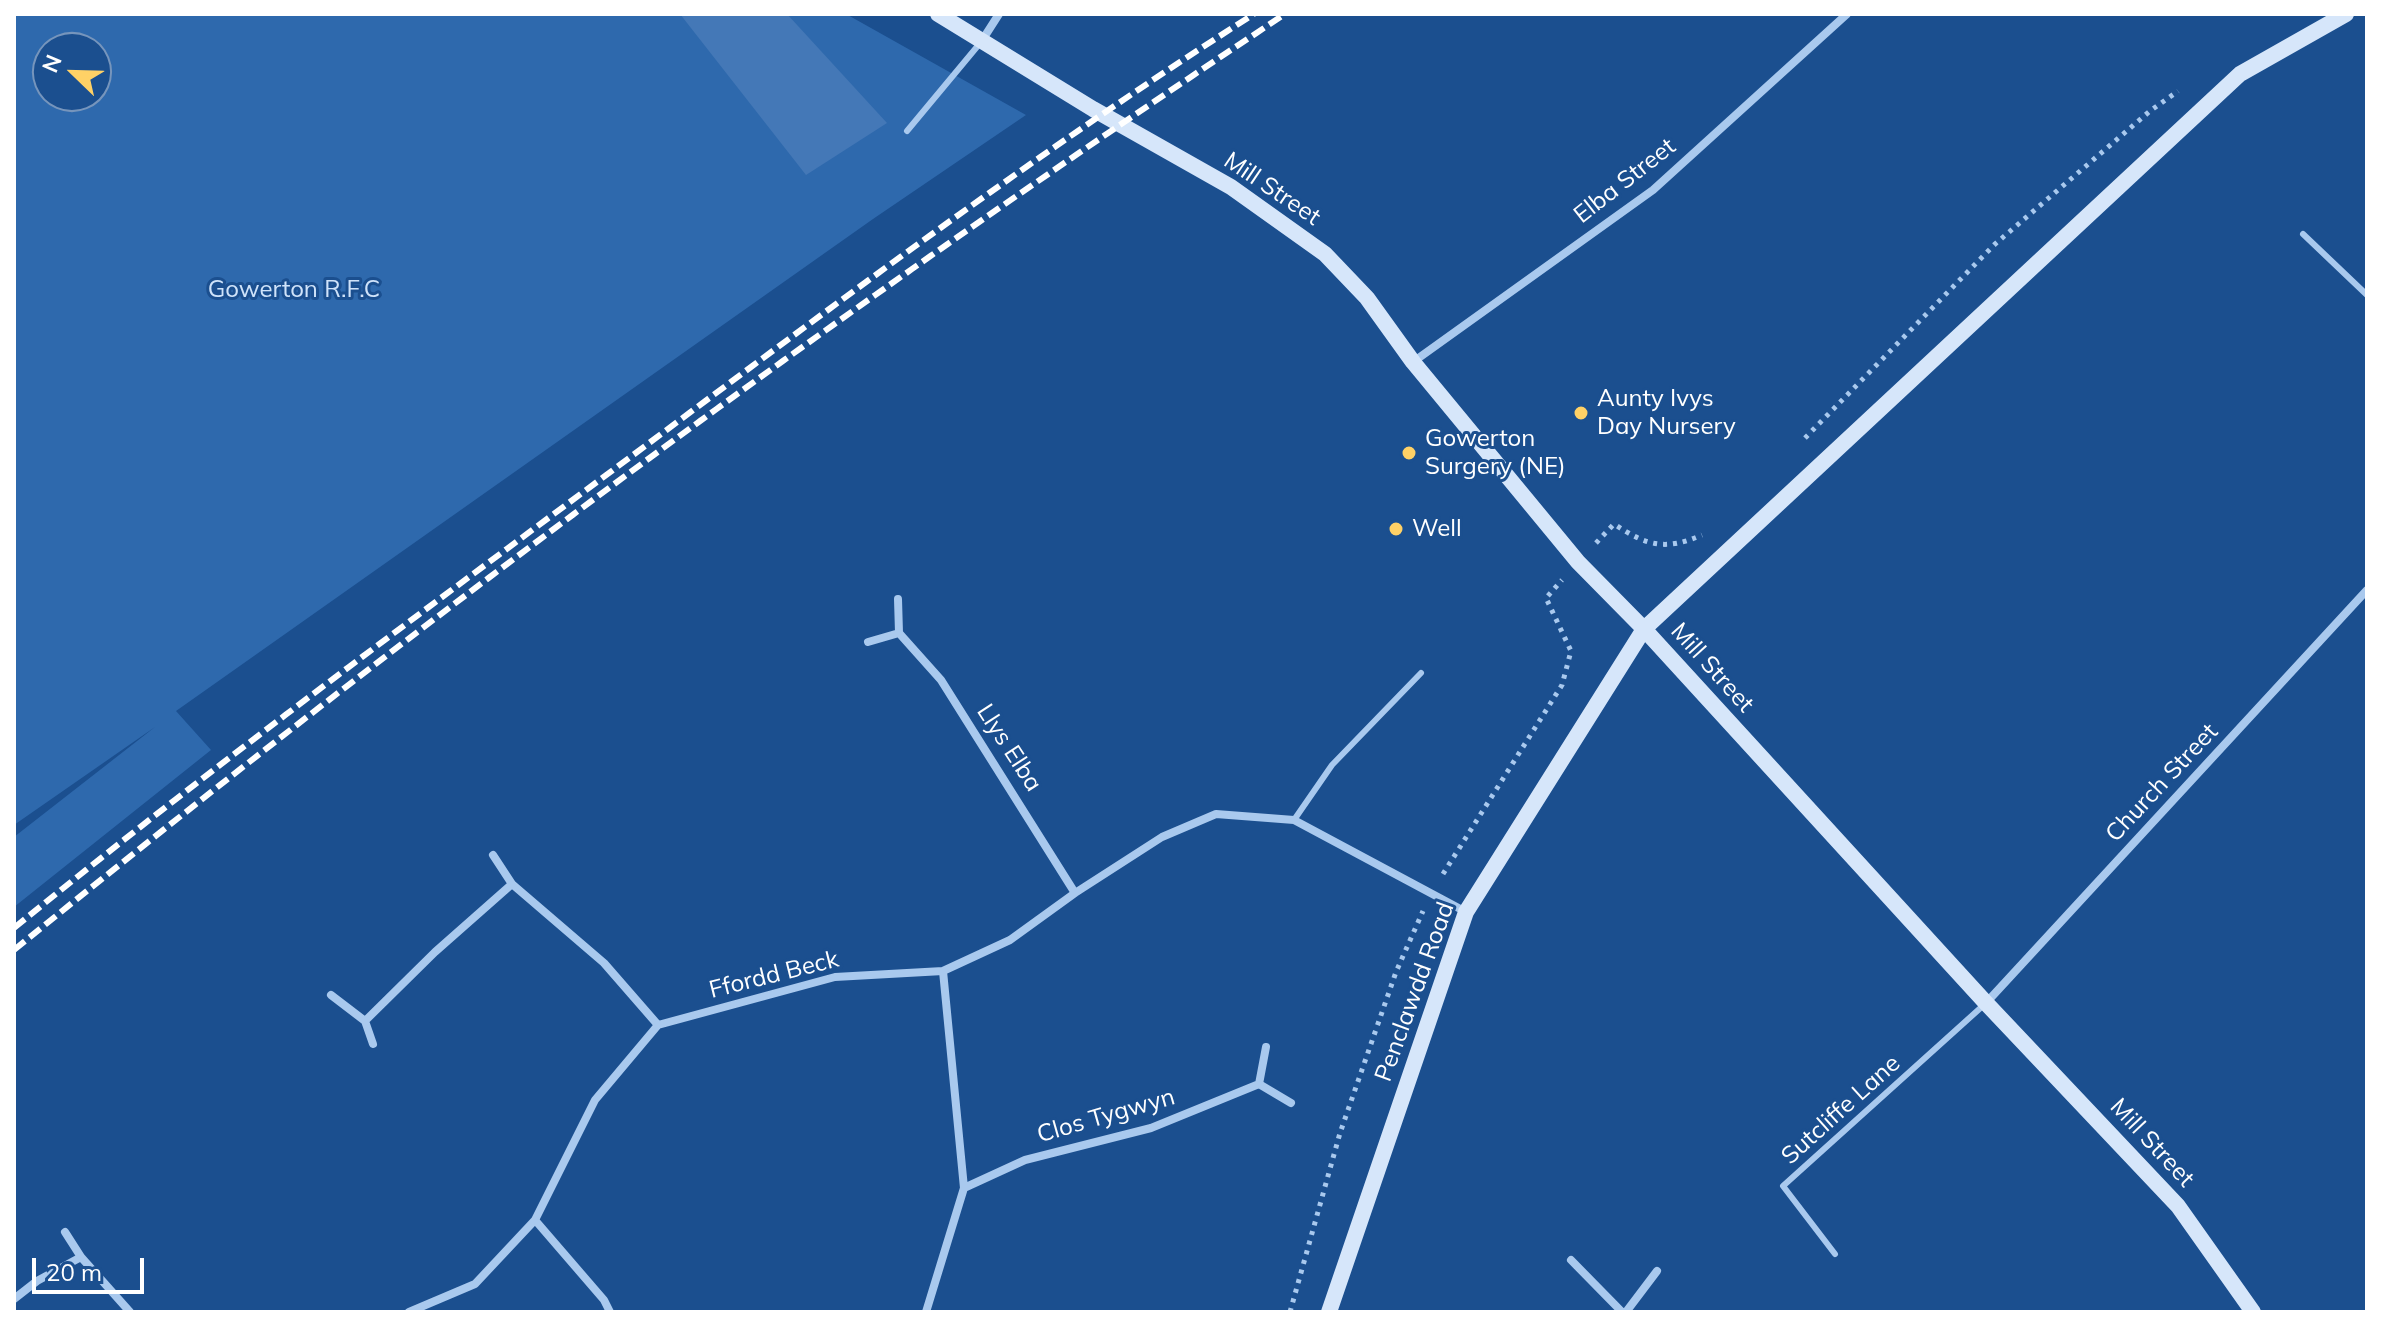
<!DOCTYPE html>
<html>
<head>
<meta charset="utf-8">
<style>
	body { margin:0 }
	#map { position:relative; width:2381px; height:1326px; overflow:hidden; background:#1b4f8f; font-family:Mulish,sans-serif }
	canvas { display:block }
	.frame { position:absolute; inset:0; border:16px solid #fff; pointer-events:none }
	.north { position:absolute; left:32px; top:32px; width:80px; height:80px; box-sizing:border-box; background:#1b4f8f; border:2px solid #7695bc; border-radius:50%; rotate:293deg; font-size:22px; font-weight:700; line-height:32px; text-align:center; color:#fff }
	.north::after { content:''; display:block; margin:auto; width:28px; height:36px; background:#ffd166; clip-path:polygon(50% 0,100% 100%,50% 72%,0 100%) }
	.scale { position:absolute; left:32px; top:1258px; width:112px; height:36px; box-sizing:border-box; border:4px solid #fff; border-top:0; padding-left:10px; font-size:24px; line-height:28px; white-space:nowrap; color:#fff; -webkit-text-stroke:6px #1b4f8f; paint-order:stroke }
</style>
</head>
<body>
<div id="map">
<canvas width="2381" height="1326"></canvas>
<div class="frame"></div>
<div class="north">N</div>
<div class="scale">20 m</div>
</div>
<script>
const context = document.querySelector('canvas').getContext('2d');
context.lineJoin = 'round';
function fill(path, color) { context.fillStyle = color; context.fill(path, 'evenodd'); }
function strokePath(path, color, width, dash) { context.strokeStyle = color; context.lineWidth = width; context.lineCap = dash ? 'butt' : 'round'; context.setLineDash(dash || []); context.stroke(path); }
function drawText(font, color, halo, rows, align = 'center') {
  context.font = font + ' Mulish,sans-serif'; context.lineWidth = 6; context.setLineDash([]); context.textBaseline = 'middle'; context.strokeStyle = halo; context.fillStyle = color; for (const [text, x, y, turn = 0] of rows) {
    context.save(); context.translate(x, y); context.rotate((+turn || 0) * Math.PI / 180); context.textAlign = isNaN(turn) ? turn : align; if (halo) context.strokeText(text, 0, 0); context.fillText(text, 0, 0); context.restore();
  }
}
fill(new Path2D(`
	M14 14H846L1026 115 873 219 176 711 211 750 14 907V837L155 727 14 825ZM48 48H96V96H48Z`), '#2e69ad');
fill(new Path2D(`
	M680 14H787L887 123 806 175Z`), '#4478b7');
strokePath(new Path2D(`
	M1805 438 1994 245 2150 111 2178 91
	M1596 543 1614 524C1647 546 1665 551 1702 535
	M1443 874 1562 685 1571 651 1546 598 1562 580
	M1290 1312 1340 1133 1396 972 1423 911`), '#a9c9ee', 5, [4, 6]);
strokePath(new Path2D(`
	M907 131 981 42
	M2303 234 2367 295
	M1294 820 1332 765 1421 673
	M1835 1254 1783 1186 1986 1003`), '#a9c9ee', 6);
strokePath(new Path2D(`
	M983 39 999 14
	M1413 362 1653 190 1847 14
	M898 599 899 633 941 680 1075 893
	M868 642 899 633
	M493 855 512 884 604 963 658 1025
	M331 995 365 1021 373 1044
	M1986 1003 2367 590
	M365 1021 435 952 512 884
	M1259 1084 1266 1047
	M964 1188 1025 1160 1151 1128 1259 1084 1291 1103
	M535 1220 604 1300 610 1312
	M65 1232 81 1257 130 1312
	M1571 1260 1622 1312
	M14 1299 37 1281 81 1257
	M409 1312 475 1284 535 1220 595 1100 658 1025 835 977 943 971 1010 940 1075 893 1162 837 1216 814 1294 820 1466 912
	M926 1312 964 1188 943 971
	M1626 1312 1657 1271`), '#a9c9ee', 8);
strokePath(new Path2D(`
	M938 14 1093 109 1231 187 1325 254 1367 298 1413 362 1578 562 1644 629 1986 1003 2178 1206 2253 1312
	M1329 1312 1466 912 1644 629 2240 74 2346 14`), '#d6e6fa', 16);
strokePath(new Path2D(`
	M14 928C210 768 414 618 617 467 826 311 1034 154 1254 14
	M14 950C422 618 846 305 1285 14`), '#fff', 6, [14, 6]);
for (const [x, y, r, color] of [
	[1581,413,8,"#ffd166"],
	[1409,453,8,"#ffd166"],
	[1396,529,8,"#ffd166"]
]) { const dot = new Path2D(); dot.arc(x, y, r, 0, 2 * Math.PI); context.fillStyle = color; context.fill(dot); strokePath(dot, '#1b4f8f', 3); }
drawText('24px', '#fff', '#1b4f8f', [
	["Elba Street",1625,181,-38],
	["Mill Street",1272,189,34],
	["Mill Street",1712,668,48],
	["Llys Elba",1009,748,57],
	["Church Street",2162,783,-47],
	["Ffordd Beck",774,975,-14],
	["Penclawdd Road",1415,992,-70],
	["Sutcliffe Lane",1841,1110,-42],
	["Clos Tygwyn",1106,1116,-16],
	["Mill Street",2152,1143,47]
]);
drawText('24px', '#cfe3fa', '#1b4f8f', [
	["Gowerton R.F.C",294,290]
]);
drawText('24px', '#fff', '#1b4f8f', [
	["Aunty Ivys",1597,399],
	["Day Nursery",1597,427],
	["Gowerton",1425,439],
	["Surgery (NE)",1425,467],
	["Well",1412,529]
], 'left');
</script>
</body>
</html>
